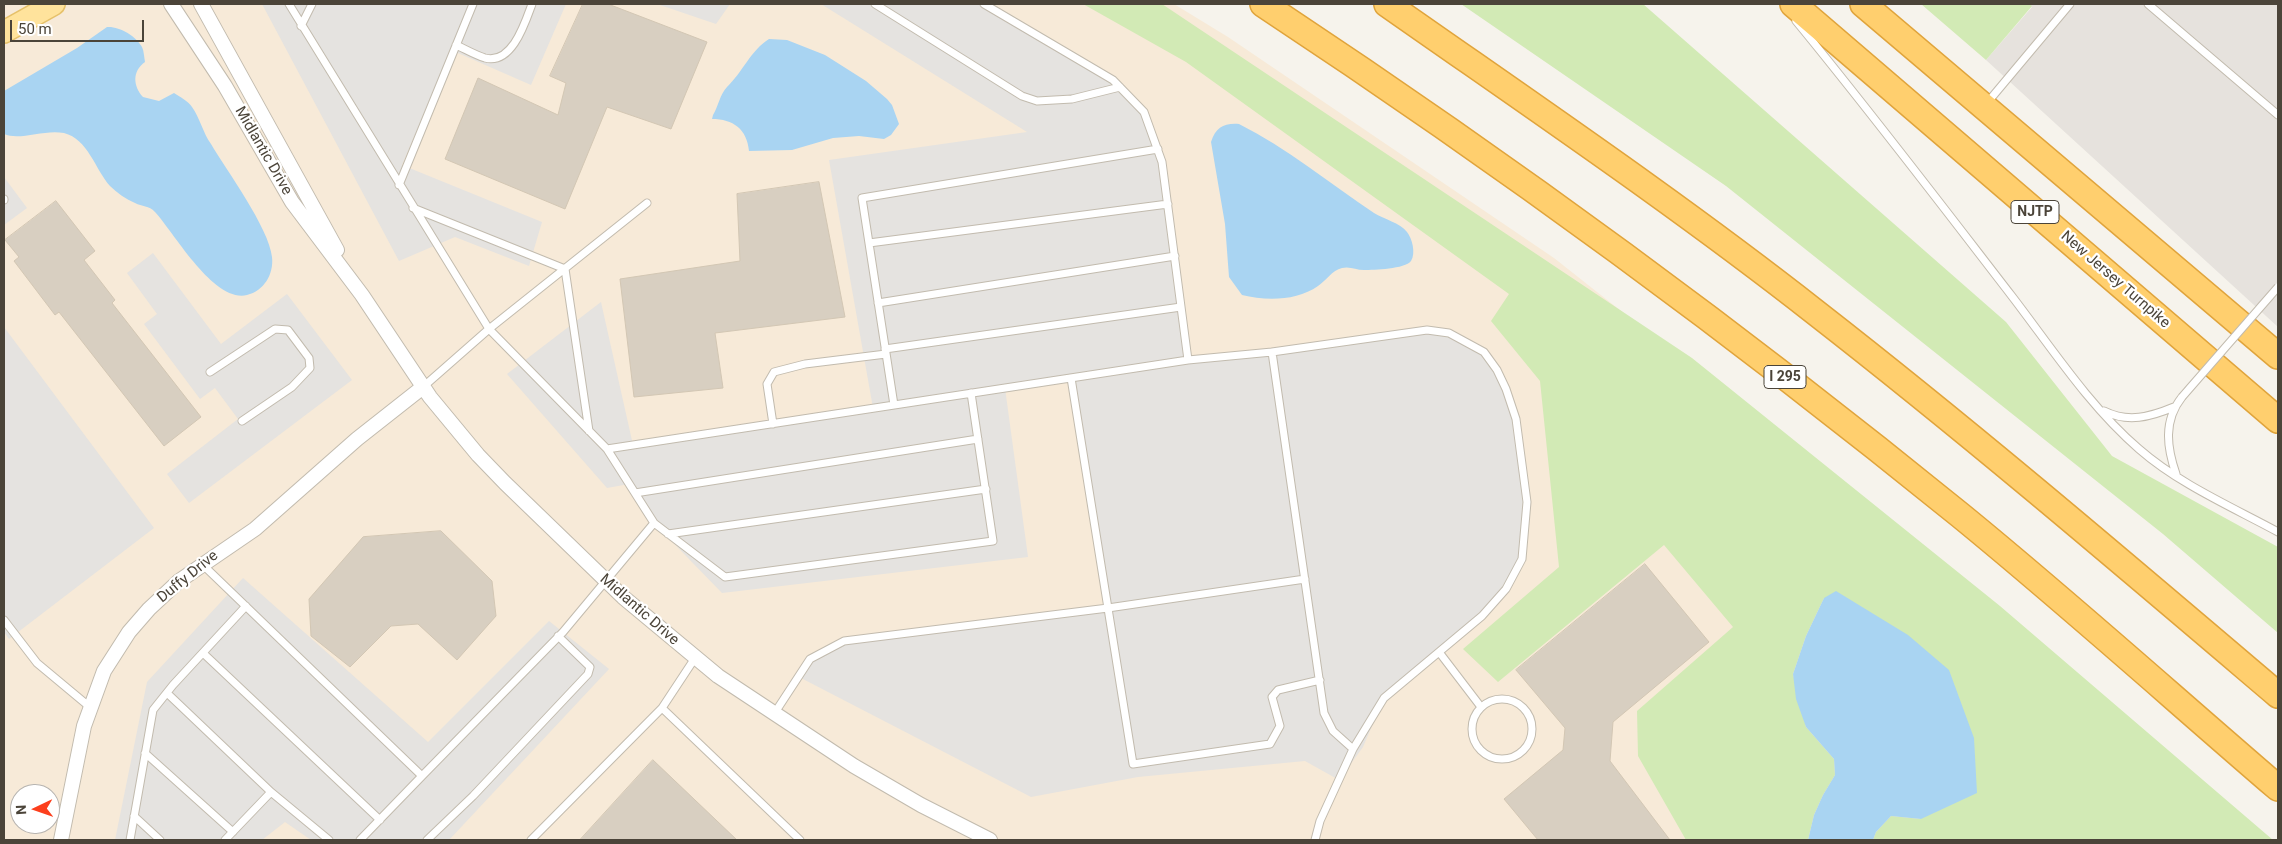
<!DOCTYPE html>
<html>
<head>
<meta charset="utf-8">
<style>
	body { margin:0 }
	#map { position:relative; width:2282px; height:844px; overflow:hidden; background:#f6f3ec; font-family:Roboto,sans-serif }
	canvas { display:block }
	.frame { position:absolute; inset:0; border:5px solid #4b4439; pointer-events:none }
	.north { position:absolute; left:10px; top:784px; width:50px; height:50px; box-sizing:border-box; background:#fff; border:1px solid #b7b4b0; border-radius:50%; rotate:267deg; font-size:14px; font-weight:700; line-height:20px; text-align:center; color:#4b4439 }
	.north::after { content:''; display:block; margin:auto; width:18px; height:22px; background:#fc3f1d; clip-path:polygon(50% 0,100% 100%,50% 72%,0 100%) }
	.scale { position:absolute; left:10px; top:20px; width:134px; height:22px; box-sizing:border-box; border:2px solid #4b4439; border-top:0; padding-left:6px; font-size:15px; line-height:18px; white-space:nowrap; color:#4b4439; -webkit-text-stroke:4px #fff; paint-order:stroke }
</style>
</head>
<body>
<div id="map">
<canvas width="2282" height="844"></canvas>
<div class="frame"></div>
<div class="north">N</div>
<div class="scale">50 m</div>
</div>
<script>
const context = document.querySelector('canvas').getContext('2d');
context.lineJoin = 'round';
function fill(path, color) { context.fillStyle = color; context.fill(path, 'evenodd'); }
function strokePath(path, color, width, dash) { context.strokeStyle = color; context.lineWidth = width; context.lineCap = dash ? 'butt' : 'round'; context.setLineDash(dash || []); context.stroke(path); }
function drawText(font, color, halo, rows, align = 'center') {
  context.font = font + ' Roboto,sans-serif'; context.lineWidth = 4.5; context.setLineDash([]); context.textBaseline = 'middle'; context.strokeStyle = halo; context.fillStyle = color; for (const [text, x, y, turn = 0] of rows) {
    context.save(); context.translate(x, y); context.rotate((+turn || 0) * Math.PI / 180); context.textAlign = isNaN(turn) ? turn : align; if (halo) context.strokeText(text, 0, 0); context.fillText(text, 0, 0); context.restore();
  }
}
fill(new Path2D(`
	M4 4H1174L1228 37 1554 258 1830 476 1985 840H4ZM20 794H50V824H20Z`), '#f7ead8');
fill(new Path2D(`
	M2029 4H2278V327L1986 60 2032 7Z`), '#e6e2dd');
fill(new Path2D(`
	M1083 4H1162L1692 358 2000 606 2273 840H1873L1876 832 1891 816 1921 819 1824 598 1806 636 1793 674 1806 727 1834 759 1835 775 1823 795 1814 815 1808 840H1686L1638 756 1637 711 1733 627 1664 545 1498 682 1463 649 1559 567 1540 381 1491 321 1509 294 1186 62Z
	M1461 4H1643L2006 322 2112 456 2278 547V633L2163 534 1726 186Z
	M1921 4H2029L2032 6 1986 60Z`), '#d2eab5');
fill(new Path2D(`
	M262 4H566L531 85 451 50 402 165 542 222 529 266 455 237 399 261Z
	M657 4H730L716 24Z
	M821 4H984L1113 80 1144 112 1162 162 1188 360 1406 332 1449 333 1484 352 1497 370 1516 419 1527 502 1522 559 1506 589 1482 616 1384 698 1363 747 1339 780 1305 761 1138 777 1031 797 799 677 810 659 844 641 1108 608 1071 378 1005 388 1028 557 722 593 654 523 629 484 607 488 507 374 601 302 633 445 873 408 829 160 1027 132Z
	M4 177 27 208 4 225Z
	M153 253 221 344 287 294 352 380 189 503 167 474 238 419 215 388 200 399 144 324 157 314 127 273Z
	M4 327 154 528 9 639 4 632Z
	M243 578 428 742 549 621 609 669 449 840H311L285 822 262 840H115L147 682Z`), '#e5e3e0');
fill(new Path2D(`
	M107 27C119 26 136 36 142 47 144 51 144 57 145 62 132 71 133 86 143 97L159 101 174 93C180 97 188 101 192 107 200 118 203 133 211 144 227 171 269 228 272 257 274 274 264 291 247 295 214 303 175 234 155 212 149 205 142 207 135 203 126 199 117 193 110 186 95 169 88 139 64 133 44 129 20 141 4 134V91L77 48Z
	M769 39 787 40 825 55 866 81 887 99 892 105 899 124 891 135 884 139 859 136 833 138 792 150 749 151C747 129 733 119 712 119L713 115C718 107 720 94 727 87 742 73 751 50 769 39Z
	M1239 124C1287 148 1329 183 1374 213 1384 219 1400 223 1407 232 1412 238 1416 253 1411 261 1405 269 1374 270 1364 270 1356 270 1350 266 1342 268 1332 270 1326 281 1318 286 1297 301 1266 301 1242 295L1229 277 1225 224 1211 142C1216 127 1224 123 1239 124Z
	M1836 591 1908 635 1949 670 1974 738 1977 793 1921 819 1891 816 1876 832 1873 840H1808L1814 815 1823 795 1835 775 1834 759 1806 727 1796 699 1793 674 1806 636 1824 598Z`), '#a9d4f2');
const building = new Path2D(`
	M583 4H608L707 42 671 129 607 107 565 209 445 159 478 78 558 115 566 83 550 76Z
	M819 182 845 317 715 333 723 388 634 397 620 279 740 261 737 194Z
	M56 201 95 251 84 260 115 300 112 303 201 417 164 446 59 312 55 315 14 261 19 257 5 240Z
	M441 531 492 581 496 616 457 660 418 624 391 626 350 667 311 636 309 599 363 537Z
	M1645 564 1709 642 1613 722 1610 761 1670 840H1538L1504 799 1563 750 1565 728 1516 670Z
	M653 760 737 840H580Z`);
fill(building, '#d8cfc1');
strokePath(building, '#d3c7b4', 1);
const lane = new Path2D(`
	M875 4 1022 96 1037 101 1072 99 1120 87
	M984 4 1113 80 1144 112 1162 162 1188 360
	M2148 4 2278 115
	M1796 21C1870 111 1940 203 2011 295 2051 347 2089 406 2139 449 2179 484 2232 507 2278 532
	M301 26 312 4
	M456 45C465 49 475 55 485 58 512 65 525 23 532 4
	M1987 103 2070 4
	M399 185 473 4
	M4 199V200
	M413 208 565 269 589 431
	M869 243 1168 204
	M878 303 1175 256
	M885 349 1181 307
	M1272 352 1324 713 1333 731 1353 749
	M210 372 275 329 288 330 309 358 310 368 292 387 242 421
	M1071 378 1133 764 1270 744 1280 726 1272 697 1278 690 1320 680
	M423 387 489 329 647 203
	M894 405 862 198 1158 149
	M2104 411C2128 423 2150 417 2174 407
	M773 424 767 384 774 372 805 364 886 354
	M607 449 1188 360 1272 352 1427 330 1449 333 1484 352 1497 370 1506 389 1516 419 1527 502 1522 559 1506 589 1482 616 1384 698 1353 749 1320 821 1315 840
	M2176 474C2167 448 2163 421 2182 397
	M635 493 978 439
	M654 523 725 577 993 541 971 393
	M668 534 986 489
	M203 565 422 776 563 632 654 523 607 449 489 329 289 4
	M4 620 37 663 91 708
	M1439 652 1481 707
	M203 653 380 820
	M167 693 271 792
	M1472 729a30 30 0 1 1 60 0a30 30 0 1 1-60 0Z
	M662 708 695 658
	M774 714 810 659 844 641 1108 608 1305 579
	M145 753 233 832
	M134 816 160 840
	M130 840 153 710 173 685 246 606
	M225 840 271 792 329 840
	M360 840 422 776
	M427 840 473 796 588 674 590 667 558 636
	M531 840 662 708 800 840`);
const street = new Path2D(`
	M171 4 225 86 292 202 362 295 430 397 478 455 505 483 623 597 718 676 854 766 921 805 990 840
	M201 4 337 250
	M61 840 84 726 104 671 129 632 149 609 179 581 255 529 357 439 423 387`);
const primary = new Path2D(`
	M4 32 54 4`);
const highway = new Path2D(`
	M1263 4C1504 163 1736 333 1960 515 2068 603 2172 697 2278 788
	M1387 4C1531 105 1676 203 1815 312 1973 435 2125 565 2278 695
	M1793 4 2278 420
	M1863 4 2278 356`);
strokePath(lane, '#c2bbae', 9);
strokePath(street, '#c2bbae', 16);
strokePath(primary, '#e6c16a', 24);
strokePath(highway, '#e0a43c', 28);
strokePath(lane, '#fff', 7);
strokePath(street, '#fff', 14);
strokePath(primary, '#ffe39c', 21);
strokePath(highway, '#ffcf6e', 25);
const laneBridge = new Path2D(`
	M2182 397 2278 287`);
strokePath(laneBridge, '#c2bbae', 9, []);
strokePath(laneBridge, '#fff', 7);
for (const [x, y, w] of [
	[2035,212,48],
	[1785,377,42]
]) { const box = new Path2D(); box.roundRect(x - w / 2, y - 11.5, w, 23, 4); context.fillStyle = '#fff'; context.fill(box); strokePath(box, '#4b4439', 1); }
drawText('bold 14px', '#4b4439', null, [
	["NJTP",2035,212],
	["I 295",1785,377]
]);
drawText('15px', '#4b4439', '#fff', [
	["Midlantic Drive",263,151,60],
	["New Jersey Turnpike",2115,280,41],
	["Duffy Drive",188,577,-39],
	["Midlantic Drive",639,610,41]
]);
</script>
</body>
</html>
